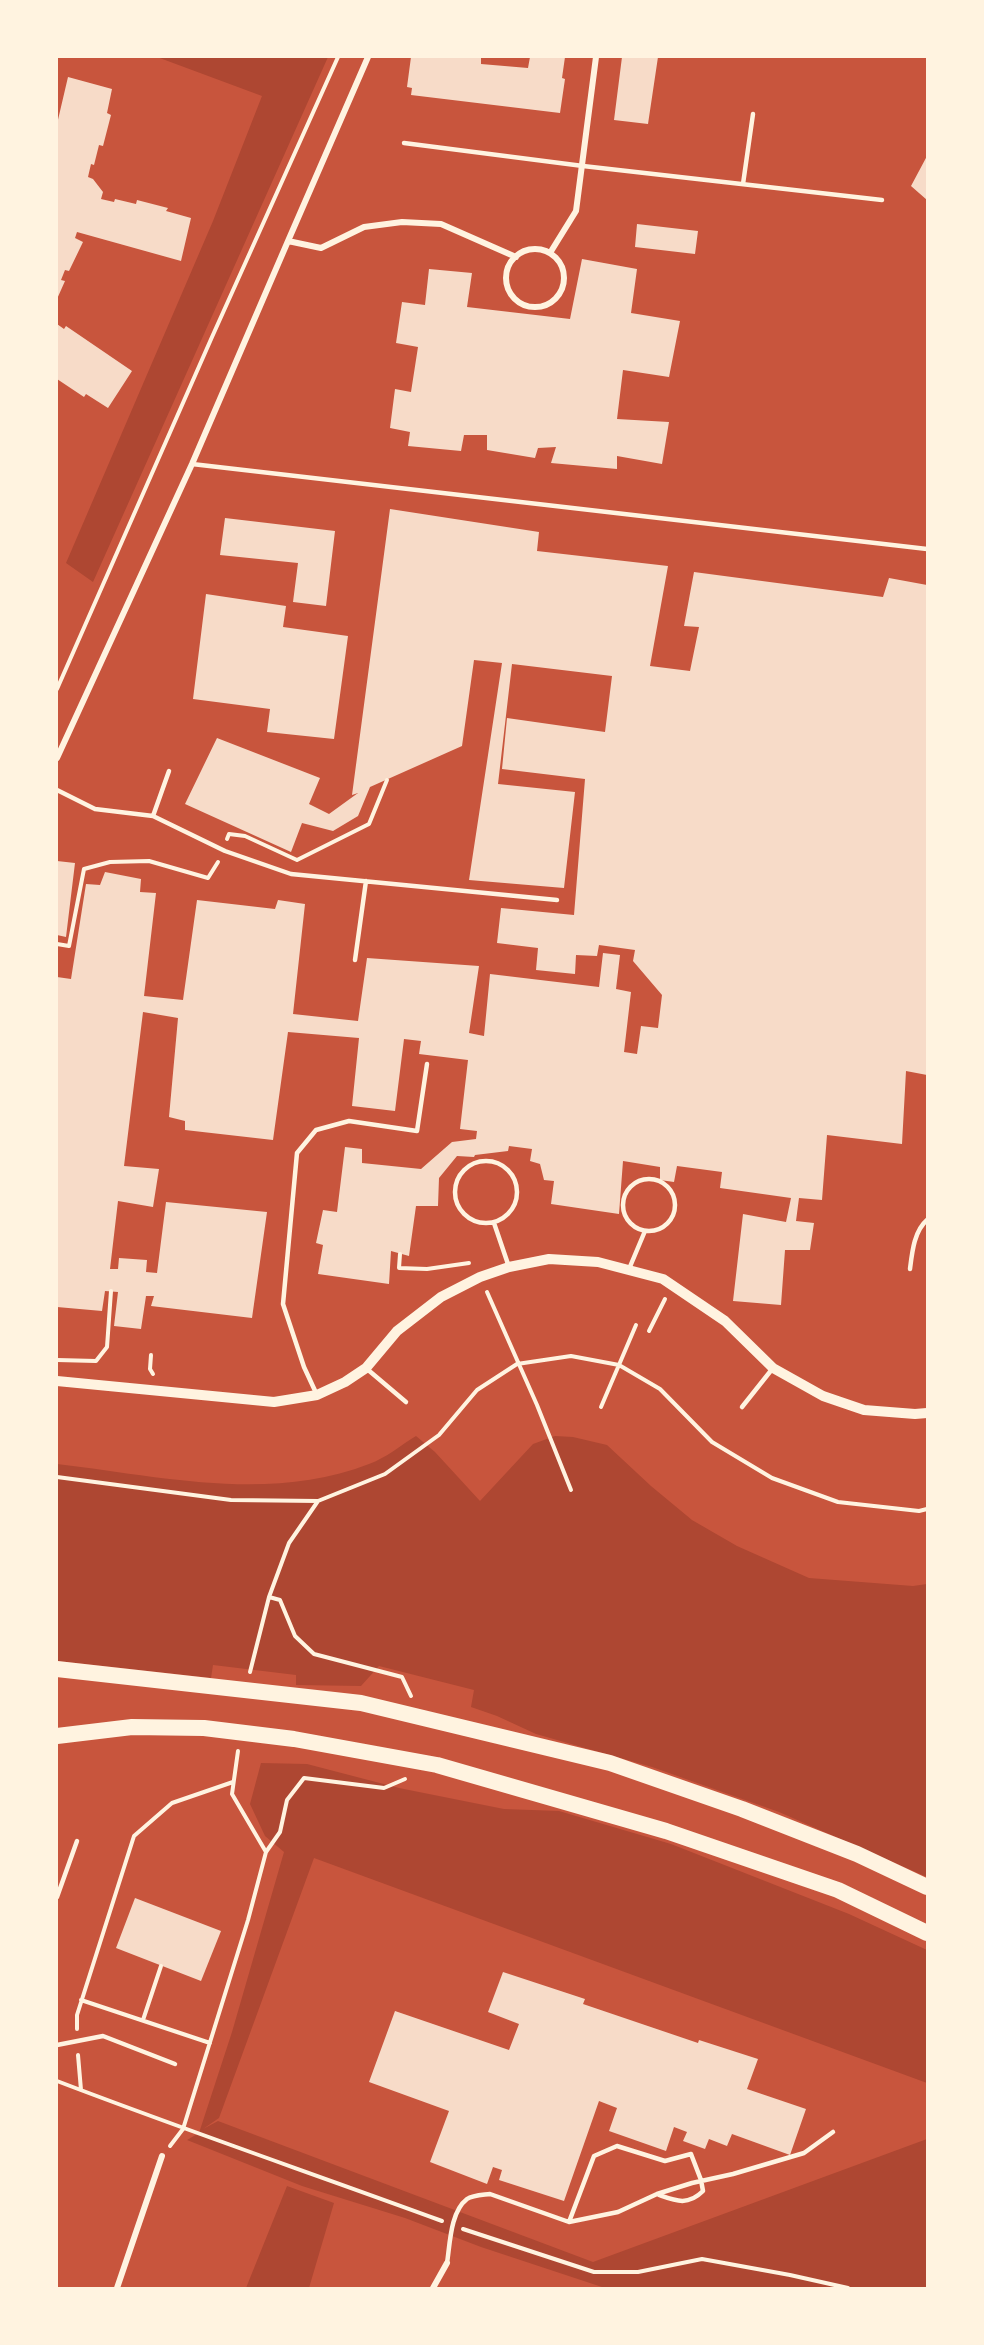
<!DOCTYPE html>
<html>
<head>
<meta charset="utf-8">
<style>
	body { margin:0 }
	#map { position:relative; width:984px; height:2345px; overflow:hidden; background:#c8553d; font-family:"Fira Sans Condensed",sans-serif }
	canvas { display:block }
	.frame { position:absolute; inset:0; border:58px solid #fff3e0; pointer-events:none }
</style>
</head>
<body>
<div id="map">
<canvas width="984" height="2345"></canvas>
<div class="frame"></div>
</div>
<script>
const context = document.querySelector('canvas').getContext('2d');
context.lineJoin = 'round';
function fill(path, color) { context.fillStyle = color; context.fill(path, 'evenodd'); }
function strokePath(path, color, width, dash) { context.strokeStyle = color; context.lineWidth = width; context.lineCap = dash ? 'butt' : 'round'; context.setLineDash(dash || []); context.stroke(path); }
fill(new Path2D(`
	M157 57H328L93 582 66 563 213 221 262 96Z
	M416 1436 435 1452 480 1501 533 1444 555 1436 573 1437 607 1445 651 1486 692 1520 737 1546 809 1578 913 1586 927 1584V1877L779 1812 652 1767 536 1734 497 1716 471 1707 474 1690 379 1666 361 1686 296 1685V1675L213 1665 211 1678 57 1661V1464C160 1476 269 1503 369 1464 386 1458 401 1445 416 1436Z
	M261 1763 307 1764 399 1788 504 1809 559 1811 671 1844 849 1914 927 1950V2083L314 1858 219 2118 203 2129 218 2121 593 2262 927 2139V2288H605L481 2247 405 2218 302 2186 187 2140 199 2133 232 2032 284 1852 265 1836 250 1804Z
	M287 2186 334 2203 309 2288H246Z`), '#ae4732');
fill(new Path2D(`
	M411 57H481V64L528 68 530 57H565L562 78 565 79 560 113 411 95 412 88 407 87Z
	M622 57H658L648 124 614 120Z
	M68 77 112 89 107 113 111 115 103 146 99 145 94 165 91 164 88 177 93 179 103 192 101 199 114 202 115 199 136 204 137 200 168 208 166 211 191 218 181 261 77 232 75 238 83 242 69 271 65 270 61 280 65 281 57 299V124Z
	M927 156V200L911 186Z
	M637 224 698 231 695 254 635 247Z
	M582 259 637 269 631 313 680 321 669 377 623 370 617 419 669 422 662 464 617 456V469L551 463 556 447 538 448 535 458 487 450V435H464L461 451 408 446 410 432 390 428 395 389 411 392 418 347 396 343 402 302 425 305 429 269 472 273 467 307 570 319Z
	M57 324 64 329 66 326 132 371 108 408 86 394 84 397 57 379Z
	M390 509 539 532 537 551 668 566 650 666 690 671 699 627 684 626 694 572 883 597 889 578 927 585V1075L906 1071 902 1144 827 1135 822 1200 799 1198 796 1221 814 1223 810 1250H785L781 1305 733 1301 743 1214 786 1222 791 1198 720 1188 722 1172 677 1166 674 1182 660 1180V1167L623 1161 619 1214 551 1204 554 1181 544 1180 540 1164 530 1161 532 1149 509 1146 508 1151 475 1155 474 1157 457 1156 439 1178 438 1206H416L409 1256 391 1251 389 1284 318 1274 323 1245 316 1243 323 1210 337 1212 345 1147 362 1149V1163L421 1169 452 1142 476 1139 477 1131 460 1129 468 1060 419 1054 421 1041 404 1039 395 1111 352 1106 359 1038 288 1032 273 1140 185 1130V1121L169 1117 178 1018 143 1012 124 1166 159 1169 153 1207 118 1201 110 1269H118L119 1258 147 1260 146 1272 157 1273 166 1202 267 1212 252 1318 151 1306 154 1296H146L141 1329 114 1326 118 1292 105 1291 102 1311 57 1307V977L71 979 86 884 100 885 105 872 141 879 140 892 156 893 144 996 183 1000 197 900 275 909 278 900 305 904 293 1014 358 1021 367 958 479 966 469 1033 484 1036 490 974 599 987 603 953 620 955 616 989 631 992 624 1052 637 1054 641 1026 658 1028 662 995 633 961 635 950 599 945 597 956 576 955 575 974 536 970 538 948 497 943 501 908 574 915 585 779 502 769 507 718 605 732 612 676 512 664 498 784 575 792 564 888 469 880 502 663 474 660 462 746 370 787 358 816 333 831 302 823 291 852 185 804 217 738 320 778 309 804 329 814 358 793 352 795Z
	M225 518 335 531 326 606 293 602 298 563 220 555Z
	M206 594 286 606 283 627 348 636 334 739 267 732 270 709 193 699Z
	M57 861 75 863 66 937 57 935Z
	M135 1898 221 1931 201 1981 116 1948Z
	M503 1972 585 1999 583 2004 698 2043 699 2040 758 2059 747 2089 806 2109 790 2155 732 2134 727 2146 709 2139 705 2149 683 2141 687 2132 674 2127 666 2151 609 2131 617 2108 599 2101 564 2201 499 2180 502 2170 493 2167 487 2184 430 2162 449 2111 369 2082 395 2011 509 2050 519 2024 488 2012Z`), '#f7dbc8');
strokePath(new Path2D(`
	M57 689 212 337 338 57
	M227 839 229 834 245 836 297 860 369 824 387 780
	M57 944 69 946 84 869 110 862 149 861 208 878 218 862
	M400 1254 399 1268 427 1269 469 1263
	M487 1292 537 1405 571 1490
	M649 1331 665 1299
	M151 1355 150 1369 153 1374
	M57 1360 96 1361 107 1347 111 1291
	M601 1407 636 1325
	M57 1477 231 1500 318 1501
	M269 1597 280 1600 295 1636 314 1654 402 1677 411 1696
	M250 1672 269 1597 289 1543 318 1501 385 1474 439 1435 477 1390 517 1364 571 1356 619 1365 660 1389 712 1442 772 1478 838 1502 919 1511 927 1509
	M266 1852 280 1832 287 1800 304 1778 384 1788 405 1779
	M81 2000 210 2043
	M143 2020 161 1966
	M77 2029V2015L134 1836 172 1803 233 1782
	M78 2055 81 2090
	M57 2081C185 2130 314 2174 442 2221
	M170 2146 183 2129 248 1920 266 1852 232 1794 238 1751
	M463 2229 594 2272H638L702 2259 790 2275 848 2288`), '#fff3e0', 4);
strokePath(new Path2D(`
	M404 143 583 166 882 200
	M743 184 753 114
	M192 464 927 549
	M57 790 95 809 153 816 225 851 291 874 557 900
	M153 816 169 771
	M355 960 366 881
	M455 1192a31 31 0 1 1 62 0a31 31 0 1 1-62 0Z
	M623 1205a26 26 0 1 1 52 0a26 26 0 1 1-52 0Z
	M494 1223 509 1267
	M629 1269 645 1231
	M910 1269C912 1253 914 1231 927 1220
	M367 1369 406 1402
	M317 1395 304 1367 283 1304 297 1153 316 1130 349 1121 417 1131 427 1064
	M742 1407 773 1368
	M57 1897 77 1841
	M57 2045 103 2036 175 2064
	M569 2222 594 2156 617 2146 665 2161 691 2154 701 2180 703 2191C688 2206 676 2201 659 2195
	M447 2263C450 2245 450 2212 467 2199 473 2195 483 2195 490 2194L569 2222 618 2212 657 2194 692 2183 733 2174 804 2153 833 2132`), '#fff3e0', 4.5);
strokePath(new Path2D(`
	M288 241 368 57
	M506 278a29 29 0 1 1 58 0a29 29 0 1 1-58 0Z
	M550 253 576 211 596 57
	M57 758 192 464 288 241 321 248 364 227 402 222 441 224 516 257
	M117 2288 162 2156
	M433 2288 447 2263`), '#fff3e0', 6);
strokePath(new Path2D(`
	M57 1381 274 1402 317 1395 345 1382 366 1368 397 1331 441 1297 480 1277 509 1267 549 1259 598 1262 663 1279 725 1321 773 1368 823 1396 864 1410 915 1414 927 1413`), '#fff3e0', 10);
strokePath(new Path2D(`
	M57 1669 361 1703 610 1763 742 1809 857 1854 927 1887
	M57 1736 132 1727 204 1728 294 1739 437 1765 666 1831 838 1890 927 1933`), '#fff3e0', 16);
</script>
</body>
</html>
